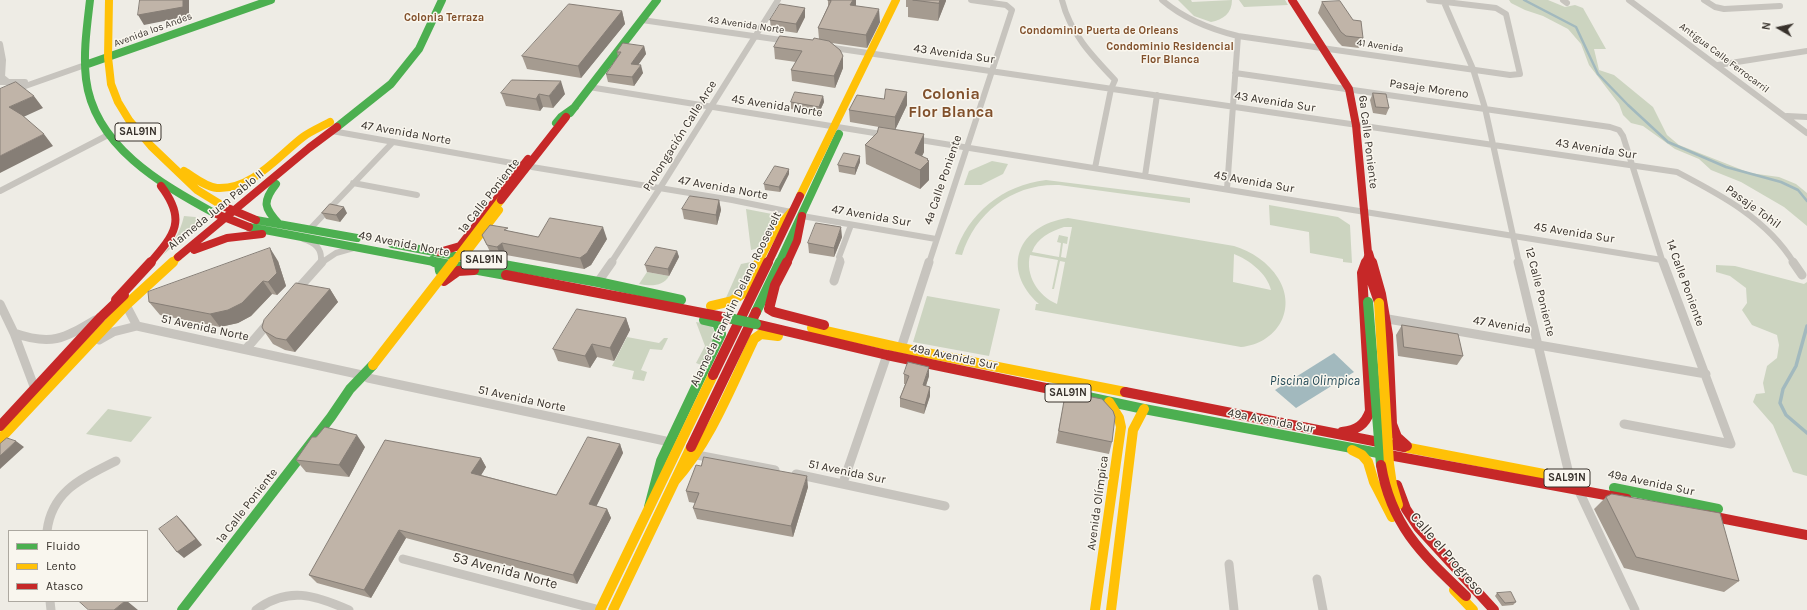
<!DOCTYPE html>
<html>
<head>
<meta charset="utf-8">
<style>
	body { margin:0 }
	#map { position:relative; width:1807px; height:610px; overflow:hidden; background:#eeece5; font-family:Karla,sans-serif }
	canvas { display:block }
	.legend { position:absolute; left:8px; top:530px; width:140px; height:72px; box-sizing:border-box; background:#f9f6ee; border:1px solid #aca8a0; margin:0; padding:5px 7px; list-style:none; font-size:12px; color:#38322c }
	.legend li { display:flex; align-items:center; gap:8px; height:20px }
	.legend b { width:20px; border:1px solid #aca8a0 }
	.north { position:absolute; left:1759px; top:8px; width:40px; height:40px; -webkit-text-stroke:3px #f9f6ee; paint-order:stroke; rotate:279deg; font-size:11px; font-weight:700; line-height:16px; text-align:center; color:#38322c }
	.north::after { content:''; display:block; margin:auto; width:14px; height:18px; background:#38322c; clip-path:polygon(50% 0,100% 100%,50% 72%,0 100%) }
</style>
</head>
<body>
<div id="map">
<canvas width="1807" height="610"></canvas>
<ul class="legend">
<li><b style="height:5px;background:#4caf50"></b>Fluido</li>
<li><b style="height:5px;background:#ffc107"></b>Lento</li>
<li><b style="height:5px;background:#c62828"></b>Atasco</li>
</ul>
<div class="north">N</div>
</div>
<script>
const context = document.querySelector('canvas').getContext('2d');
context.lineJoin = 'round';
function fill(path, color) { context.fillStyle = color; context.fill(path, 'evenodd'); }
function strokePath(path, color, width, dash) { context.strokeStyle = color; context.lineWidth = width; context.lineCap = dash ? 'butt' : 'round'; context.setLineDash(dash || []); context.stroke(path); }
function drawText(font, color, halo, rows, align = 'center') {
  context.font = font + ' Karla,sans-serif'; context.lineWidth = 3; context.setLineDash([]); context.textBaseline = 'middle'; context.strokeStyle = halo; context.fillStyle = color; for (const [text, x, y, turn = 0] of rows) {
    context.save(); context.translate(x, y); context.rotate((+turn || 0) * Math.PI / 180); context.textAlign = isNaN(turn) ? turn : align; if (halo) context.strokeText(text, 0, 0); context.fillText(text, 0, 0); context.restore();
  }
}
fill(new Path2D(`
	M1178 0H1191L1192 2 1232 0C1232 13 1223 20 1211 22L1194 16Z
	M1239 0H1285L1288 5 1244 7Z
	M1509 0H1548L1565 7 1575 5 1583 8 1606 49H1594L1599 70 1614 75 1653 107 1667 135 1679 145 1750 173 1779 177 1796 184 1807 193V226L1784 207 1741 182 1711 170 1699 159 1675 149 1643 126 1631 123 1623 115 1619 104 1589 65 1581 44 1568 29 1543 16 1525 10 1511 3Z
	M992 161 1008 164 1003 174 981 185H964L969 171Z
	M1046 180 1190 198V203L1059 185C1014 183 975 212 962 255L955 254C968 213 1003 185 1046 180Z
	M1269 205 1338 217 1350 225 1352 263 1343 262V259L1310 253 1309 232 1270 225Z
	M746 209 772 214 775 217V223L763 247 751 250Z
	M184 216 195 217 202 221 163 255C173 242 180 233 184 216Z
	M1068 218 1234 246C1251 251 1269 263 1278 278 1298 310 1276 344 1241 347L1035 310 1036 304H1039C1000 269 1018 225 1068 218ZM1064 227H1072L1066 258 1061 257 1063 243 1067 244 1068 237 1059 235 1057 242 1061 243 1059 257 1032 252C1037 238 1051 231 1064 227ZM1234 254C1249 260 1267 273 1271 290L1233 282ZM1030 255 1058 260 1052 289H1054L1060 261 1065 262 1057 304C1038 296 1025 275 1030 255Z
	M756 261 739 293 725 300 741 264Z
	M1716 265 1735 266 1804 284 1807 282V476L1793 472 1773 425 1753 402 1756 394 1765 393 1763 383 1767 366 1777 358 1779 345 1777 335 1752 325 1742 310 1747 303 1746 288 1730 276 1716 272Z
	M647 272 669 276C663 287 650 286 639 284Z
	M927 296 1000 309 989 356 913 342Z
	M696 322 711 325 716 334 701 365 696 363 705 346Z
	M627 337 659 343 664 338H668L662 350 650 349 641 370 647 372 644 381 632 379 634 371 612 366Z
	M108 409 152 417 131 442 86 434Z`), '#ccd4c0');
fill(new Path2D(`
	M1334 353 1354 372 1296 408 1275 390Z`), '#a2b9be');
strokePath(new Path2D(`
	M1524 0 1576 27 1598 74 1628 105 1668 142 1726 167 1781 182 1798 190 1807 201`), '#a2b9be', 2.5);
strokePath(new Path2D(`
	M1807 326 1796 366 1783 389 1780 403 1786 415 1807 433`), '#a2b9be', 3.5);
strokePath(new Path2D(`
	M1062 0C1070 33 1092 56 1115 80L1111 89 1095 168
	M1162 0C1184 19 1209 29 1238 36L1510 75 1520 74 1506 14 1496 8 1429 0
	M1443 0 1473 69 1485 108 1519 263
	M1563 0 1567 3
	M1629 0 1807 133
	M1704 0 1715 7 1724 9 1780 6
	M642 20 788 41
	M0 44 3 60 2 77 7 81
	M827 47 1677 172C1721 195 1767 219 1794 263
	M1718 65 1807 51
	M1235 73 1610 127 1619 130 1623 136 1663 263
	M0 82H25
	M589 87 887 135
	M14 90 85 65
	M1787 116 1807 117
	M332 131 523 165
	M914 139 1662 260
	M532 167 732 200 791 212
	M1145 176 1157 95
	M353 183 417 195
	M1227 189 1238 36
	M0 191 108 135
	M802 216 936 239
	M309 230 393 142
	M303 239C315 243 322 248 321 261
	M321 263 336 253 357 247
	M611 263 660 188 778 0
	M840 263 841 260 839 257 851 225
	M929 263 1012 10 1006 5 971 0`), '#c7c4be', 6);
strokePath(new Path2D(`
	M1518 262 1570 478
	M1793 262 1802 275
	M834 281 840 262
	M598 282 612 262
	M296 291 322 262
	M0 304 14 333 35 389
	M126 305 137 326
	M1388 319 1706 374
	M14 333C51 346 63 339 95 320
	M99 340 113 332 137 326 362 375
	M901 348 929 262
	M246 349 270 321
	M368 378 670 442
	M1624 424 1731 444 1663 262
	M697 455 775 470
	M796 474 945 506
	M843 483 887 355
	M1578 489 1635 610
	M47 531C52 490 83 478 116 461
	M403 559 600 610
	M1229 564 1234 610
	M1317 579 1323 610
	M50 601 51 610
	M256 610C288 586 315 595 349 610`), '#c7c4be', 9);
strokePath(new Path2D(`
	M90 0C87 26 83 53 86 79 94 146 161 184 214 213
	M85 65 271 0
	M570 113 657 0
	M556 123 561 117 575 107
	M337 127 391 84 419 49 442 0
	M276 184C262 202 264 208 279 224
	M256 220 357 238
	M249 227 439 263
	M392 244 492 263
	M432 260 436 263
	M779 263 839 134`), '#4caf50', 8);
strokePath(new Path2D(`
	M434 262 506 275
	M435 262 439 264 440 271
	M487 262 598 282 681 300
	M756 312 780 262
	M1055 390 1144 409 1389 455
	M1614 488 1718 509
	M649 507 661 461 721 334 717 323 704 320
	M182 610 331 417 350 389 373 365`), '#4caf50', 10);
strokePath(new Path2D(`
	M109 0 108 57 111 84 118 102 129 120 151 146 197 190 223 206
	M184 171C194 177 205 187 217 188 252 190 278 156 303 137 311 131 321 127 330 122
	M800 196 896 0
	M460 246 461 249 466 250 470 248 499 210
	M172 263 178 257
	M758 263 776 229 791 212`), '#ffc107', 8);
strokePath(new Path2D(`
	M711 306 732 301 742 294 759 262
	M812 328 901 348 1125 392
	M0 439 126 305 173 262
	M1404 447 1585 482
	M1352 450 1362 455 1368 462 1374 482 1392 517
	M674 482C711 440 730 389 754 339L761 334 778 336
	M1454 590 1473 610
	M600 610 713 375
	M613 610 691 447
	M1095 610 1121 427 1119 418 1109 402
	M1111 610 1133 430 1144 409`), '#ffc107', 10);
strokePath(new Path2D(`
	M1292 0 1349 89 1356 125 1369 263
	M194 250 227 238 262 234
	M439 252 460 246 528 159
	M1369 253 1372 263
	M178 257 309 148 337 127
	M150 263C175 234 187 220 161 186
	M768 263 800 196
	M787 263 797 241 802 216
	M1366 263 1369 253`), '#c62828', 8);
strokePath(new Path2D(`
	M787 262 775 285 769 309 774 312 824 325
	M1369 262 1371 279 1379 302
	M1372 262 1381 294 1388 335 1392 424 1397 437 1407 446
	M506 275 733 319
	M444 281 458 271 474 270
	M116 300 151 262
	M756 324 887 355 1055 390
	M713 375 768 262
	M1125 392 1404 447
	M0 426 101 317 124 295
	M1342 432C1357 430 1365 425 1370 411L1362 273 1366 262
	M691 447 756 312
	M1389 455 1627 499
	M1397 485 1406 509 1418 527 1494 610
	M1705 515 1807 535`), '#c62828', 10);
strokePath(new Path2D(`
	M1368 302 1381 465
	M733 319 756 324`), '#4caf50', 10);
strokePath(new Path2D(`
	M453 263 501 200`), '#ffc107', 8);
strokePath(new Path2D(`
	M1379 303 1389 464 1392 485 1398 505
	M373 365 453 262`), '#ffc107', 10);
strokePath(new Path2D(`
	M501 200 566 117
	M223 206 256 220
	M214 213 249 227`), '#c62828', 8);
strokePath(new Path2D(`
	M1381 465C1391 526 1423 555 1466 596`), '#c62828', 10);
fill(new Path2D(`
	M828 0H856V6L880 22 867 48 832 43 843 56V68L835 88 792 81 791 70 796 62 775 59 774 47 819 39 818 28 828 6Z
	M906 0H946L938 21 908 17V7H906Z
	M1322 2 1363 38 1359 48 1342 46 1338 42 1318 13Z
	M805 8V17L797 33 771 29 770 20Z
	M622 11 625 24 581 78 527 69 522 56Z
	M644 46 646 54 638 65 643 73 634 86 608 82 606 74 618 57 617 52Z
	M501 93 565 94 553 108 543 107 540 111 506 106Z
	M1373 93 1389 108 1386 115 1373 113 1370 100Z
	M823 96 824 102 819 113 791 109V102Z
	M907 105 895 130 924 134V152L922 156 929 161V180L920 189 866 164 865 145 877 133 879 127 850 122 849 110Z
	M860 162 855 175 839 172 838 165Z
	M789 174 780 192 765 190 764 184Z
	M719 200 721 210 717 225 684 219 682 209Z
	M322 213H347L340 222 326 219Z
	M509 231 538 237 607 239 591 265 584 269 506 255 502 258 492 256 482 235Z
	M842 237 834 257 809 253 808 243Z
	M677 251 679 257 669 276 647 272 645 265Z
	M278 261 286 286 277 295 272 294 251 316 238 323 220 327 160 315 149 302Z
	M330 289 338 302 295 352 285 350 273 344 264 331Z
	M626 318 630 330 614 361 597 357 590 368 558 361 553 349Z
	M1402 325 1463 356 1457 365 1398 356 1396 335Z
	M904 374 929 376 926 386 930 396 924 414 900 407V398L905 384H904Z
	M1066 392 1112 442 1109 454 1056 443Z
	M620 444 623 453 596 506 607 509 611 518 577 584 406 538 371 598 317 583 309 575 481 458 486 467 481 475 556 495Z
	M365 447 349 477 306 472 296 460Z
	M808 487 793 537 697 519 693 508 695 503 689 502 686 491Z
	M1606 497 1739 581 1724 592 1624 568 1594 509Z
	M1497 593 1516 602 1513 605 1502 606 1495 596Z`), '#a59b90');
fill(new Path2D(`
	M183 0H189V16L144 25 138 15Z
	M853 0H856V8L850 5Z
	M940 0H946V1L938 21 939 3Z
	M805 8V17L797 33 796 24Z
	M879 9 880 22 867 48 866 35Z
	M622 11 625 24 581 78 578 66Z
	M644 46 646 54 633 72 631 64Z
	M843 56V68L835 88 834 76Z
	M641 65 643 73 634 86 632 77Z
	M561 81 565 94 553 108 549 96Z
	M907 92V105L895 130V117Z
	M539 94 543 107 540 111 536 99Z
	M34 96 43 108 19 119 9 107Z
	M823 96 824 102 819 113V107Z
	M44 134 53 146 0 173V156Z
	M924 134V152L916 168 915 153Z
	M860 156V162L855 175V168Z
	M928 159V163L929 161V180L920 189V170Z
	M789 169V174L780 192 779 187Z
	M719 200 721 210 717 225 716 215Z
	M344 207 347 213 340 222 336 215Z
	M603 227 607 239 591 265 584 269 580 258Z
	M841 227 842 237 834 257V248Z
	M502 243 506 255 502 258 497 247Z
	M270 248 278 261 286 286 277 295 268 282Z
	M677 251 679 257 669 276 668 269Z
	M263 281 272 294 251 316 238 323 220 327 210 314Z
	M330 289 338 302 295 352 286 340Z
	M626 318 630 330 614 361 610 348Z
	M592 344 597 357 590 368 585 356Z
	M929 367V376L923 394V385Z
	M930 387V396L924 414 925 405Z
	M357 435 365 447 349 477 339 465Z
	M16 441 24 447 0 469V456Z
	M620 444 623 453 593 513 589 504Z
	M481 458 486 467 477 482 471 473Z
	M807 476 808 487 793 537 791 526Z
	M607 509 611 518 577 584 573 575Z
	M177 516 183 522 202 545 184 558 177 552Z
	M399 530 406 538 371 598 364 590Z
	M125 601H127L138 610H114Z`), '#867e76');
const building = new Path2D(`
	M140 0H183V7L138 15Z
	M828 0H853L850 5 879 9 866 35 818 28 831 1Z
	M913 0H940L939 3Z
	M1340 1 1353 20 1361 21 1363 38 1346 36 1341 32 1322 2Z
	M569 4 622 11 578 66 522 56Z
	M780 4 805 8 796 24 770 20Z
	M780 36 813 40 814 38 829 41 840 50 843 56 834 76 791 70 802 51 774 47Z
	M623 43 644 46 631 64 641 65 632 77 606 74 621 52H617Z
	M512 80 561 81 549 96 539 94 536 99 501 93Z
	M16 82 34 96 9 107 22 115 44 134 0 156V89Z
	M886 89 907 92 895 117 849 110 857 95 884 99Z
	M795 92 823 96 819 107 791 102Z
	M1373 93 1386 94 1389 108 1376 107Z
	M879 127 924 134 915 153 928 159 927 160 929 161 920 170 865 145 877 133Z
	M844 153 860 156 855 168 838 165Z
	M775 166 789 169 779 187 764 184Z
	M690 196 719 200 716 215 682 209Z
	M330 204 344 207 336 215 322 213Z
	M550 218 603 227 587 253 580 258 502 243 497 247 487 245 482 235 490 225 508 228 504 230 538 237Z
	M816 223 841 227 834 248 808 243Z
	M656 247 677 251 668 269 645 265Z
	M270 248 277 273 268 282 263 281 242 303 228 310 210 314 149 302 148 292Z
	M296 283 330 289 286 340 276 338 264 331 262 327 264 320Z
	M577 309 626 318 610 348 592 344 585 356 553 349Z
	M1402 325 1458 334 1463 356 1404 347Z
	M908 362 929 367 923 385 930 387 925 405 900 398 909 376 904 374Z
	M1066 392 1102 399 1113 411 1115 417 1112 442 1059 431Z
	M325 427 357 435 339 465 296 460 312 437H316Z
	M588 437 620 444 589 504 607 509 573 575 399 530 364 590 309 575 385 440 481 458 471 473 556 495Z
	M7 438 16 441 0 456V444Z
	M704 457 807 476 791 526 693 508 699 493 686 491 696 465 701 466Z
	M1612 494 1720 513 1739 581 1636 557 1606 497Z
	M177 516 196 539 177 552 159 529Z
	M1511 592 1516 602 1505 603 1497 593Z
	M79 601H125L114 610H89Z`);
fill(building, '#c0b4a8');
strokePath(building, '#867e76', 1);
drawText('10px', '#38322c', '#f9f6ee', [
	["43 Avenida Norte",746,25,8],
	["Avenida los Andes",153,30,-20],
	["41 Avenida",1380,46,8],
	["Antigua Calle Ferrocarril",1724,58,37]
]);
drawText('bold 11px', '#81502b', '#f9f6ee', [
	["Colonia Terraza",444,18],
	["Condominio Puerta de Orleans",1099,31],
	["Condominio Residencial",1170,47],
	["Flor Blanca",1170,60]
]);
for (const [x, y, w] of [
	[138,132,46],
	[484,260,46],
	[1068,393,46],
	[1567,478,46]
]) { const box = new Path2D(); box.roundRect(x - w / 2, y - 9, w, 18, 3); context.fillStyle = '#f9f6ee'; context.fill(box); strokePath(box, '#38322c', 1); }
drawText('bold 11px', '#38322c', null, [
	["SAL91N",138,132],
	["SAL91N",484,260],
	["SAL91N",1068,393],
	["SAL91N",1567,478]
]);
drawText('12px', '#38322c', '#f9f6ee', [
	["43 Avenida Sur",954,54,8],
	["Pasaje Moreno",1429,89,8],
	["43 Avenida Sur",1275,102,9],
	["45 Avenida Norte",777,106,9],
	["47 Avenida Norte",406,133,10],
	["Prolongación Calle Arce",680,136,-58],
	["6a Calle Poniente",1368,142,83],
	["43 Avenida Sur",1596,149,9],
	["4a Calle Poniente",943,180,-71],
	["45 Avenida Sur",1254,182,10],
	["47 Avenida Norte",723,188,10],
	["1a Calle Poniente",489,196,-52],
	["Pasaje Tohil",1753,207,36],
	["Alameda Juan Pablo II",216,210,-39],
	["47 Avenida Sur",871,216,10],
	["45 Avenida Sur",1574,233,9],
	["49 Avenida Norte",404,244,11],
	["14 Calle Poniente",1685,283,70],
	["12 Calle Poniente",1540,292,76],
	["Alameda Franklin Delano Roosevelt",736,299,-64],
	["47 Avenida",1502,325,9],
	["51 Avenida Norte",205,328,12],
	["49a Avenida Sur",954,357,12],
	["51 Avenida Norte",522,399,12],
	["49a Avenida Sur",1271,421,11],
	["51 Avenida Sur",847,472,12],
	["49a Avenida Sur",1651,483,12],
	["Avenida Olímpica",1098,503,-82],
	["1a Calle Poniente",247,506,-52]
]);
drawText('italic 13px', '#244a57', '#f9f6ee', [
	["Piscina Olimpica",1315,381]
]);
drawText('14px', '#38322c', '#f9f6ee', [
	["Calle el Progreso",1447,554,49],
	["53 Avenida Norte",505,571,15]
]);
drawText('bold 16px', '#81502b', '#f9f6ee', [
	["Colonia",951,94],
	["Flor Blanca",951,112]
]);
</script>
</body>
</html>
